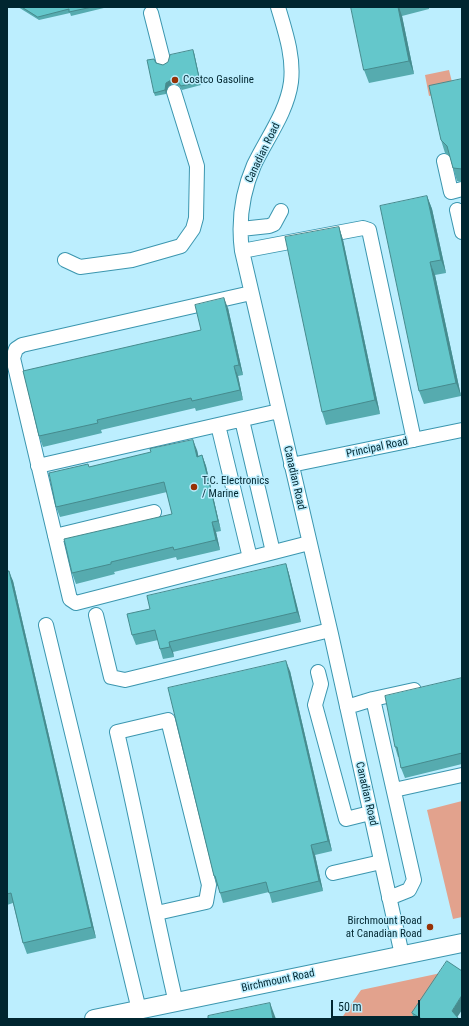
<!DOCTYPE html>
<html>
<head>
<meta charset="utf-8">
<style>
	body { margin:0 }
	#map { position:relative; width:469px; height:1026px; overflow:hidden; background:#bceefe; font-family:"Roboto Condensed",sans-serif }
	canvas { display:block }
	.frame { position:absolute; inset:0; border:8px solid #002630; pointer-events:none }
	.scale { position:absolute; left:331px; top:1000px; width:89px; height:18px; box-sizing:border-box; border:2px solid #002630; border-top:0; padding-left:5px; font-size:12px; line-height:14px; white-space:nowrap; color:#002630; -webkit-text-stroke:3px #bceefe; paint-order:stroke }
</style>
</head>
<body>
<div id="map">
<canvas width="469" height="1026"></canvas>
<div class="frame"></div>
<div class="scale">50 m</div>
</div>
<script>
const context = document.querySelector('canvas').getContext('2d');
context.lineJoin = 'round';
function fill(path, color) { context.fillStyle = color; context.fill(path, 'evenodd'); }
function strokePath(path, color, width, dash) { context.strokeStyle = color; context.lineWidth = width; context.lineCap = dash ? 'butt' : 'round'; context.setLineDash(dash || []); context.stroke(path); }
function drawText(font, color, halo, rows, align = 'center') {
  context.font = font + ' "Roboto Condensed",sans-serif'; context.lineWidth = 3; context.setLineDash([]); context.textBaseline = 'middle'; context.strokeStyle = halo; context.fillStyle = color; for (const [text, x, y, turn = 0] of rows) {
    context.save(); context.translate(x, y); context.rotate((+turn || 0) * Math.PI / 180); context.textAlign = isNaN(turn) ? turn : align; if (halo) context.strokeText(text, 0, 0); context.fillText(text, 0, 0); context.restore();
  }
}
fill(new Path2D(`
	M449 70 454 90 429 96 425 75Z
	M462 801V917L453 919 427 810Z
	M441 973 413 1019H341L361 990Z`), '#e2a28d');
const minor = new Path2D(`
	M278 7C285 31 294 56 291 82 287 112 267 138 254 165 242 193 238 221 242 251L331 634 402 955
	M151 13 163 60
	M444 161 451 192 462 189
	M457 210 462 232
	M241 229 269 226 274 224 281 211
	M242 251 363 228 369 230 414 440
	M65 260 80 267 132 260 181 246 193 229 196 218 197 166 174 92
	M251 293 22 345 16 349 13 358 70 599 76 603 309 543
	M242 420 273 552
	M218 425 250 558
	M291 465 462 430
	M38 466 279 411
	M55 536 154 512
	M96 615 111 677 125 680 330 630
	M46 625 139 1010
	M318 672 321 684 315 705 346 819 370 813
	M373 699 414 690
	M347 707 373 699 414 880 409 890 389 898
	M394 790 462 775
	M333 873 381 862
	M157 913 206 902 209 885 168 720 117 732C138 822 155 913 176 1003`);
const major = new Path2D(`
	M94 1019 462 943`);
strokePath(minor, '#3b96af', 16);
strokePath(major, '#3b96af', 20);
strokePath(minor, '#fff', 14);
strokePath(major, '#fff', 18);
fill(new Path2D(`
	M18 7H108L71 16 70 13 39 20Z
	M351 7H429V9L402 16 414 74 369 83 364 70Z
	M194 53 201 85 182 90 179 86 172 84 168 87 166 94 155 96 154 93 156 63 163 65Z
	M462 79V182L457 181 453 168 450 157 445 153 441 140Z
	M427 196 432 209 446 273 435 275 461 396 424 404 419 391Z
	M339 227 343 240 380 414 326 425 322 412Z
	M228 308 243 375 238 376 243 400 196 411 195 408 101 430 102 433 43 447 39 436 201 330Z
	M197 450 198 456 202 455 206 466 221 531 216 532 220 550 177 560 176 557 114 572 115 574 76 584 72 573 172 514 167 492 60 517 56 507 89 467Z
	M286 564 289 574 301 622 173 652 174 657 163 659 160 649 158 640 136 645 132 635 150 609Z
	M7 571 13 581 96 938 27 954 23 943 13 903 7 905Z
	M290 671 332 851 315 855 323 891 272 903 269 892 223 903 218 886H217L214 876Z
	M462 678V764L405 778 401 768 399 757H398L395 747Z
	M412 1013 457 1017 459 1019H414Z`), '#56abaf');
fill(new Path2D(`
	M398 7H399L402 16 414 74 409 61Z
	M193 50 194 53 201 85 200 82Z
	M171 80 172 84 168 87 166 94 165 90 166 83Z
	M427 196 432 209 446 273 441 260Z
	M339 227 343 240 380 414 375 400Z
	M430 262 435 275 461 396 456 383Z
	M224 298 228 308 243 375 239 365Z
	M234 366 238 376 243 400 240 390Z
	M193 440 197 450 201 467 197 457Z
	M202 455 206 466 221 531 218 521Z
	M212 522 216 532 220 550 216 540Z
	M286 564 289 574 301 622 297 612Z
	M9 571 13 581 96 938 92 927Z
	M169 642 173 652 174 657 170 647Z
	M286 661 290 671 332 851 328 841Z
	M311 845 315 855 323 891 319 881Z
	M462 995V1010L456 1019 452 1011Z
	M270 1003 276 1019H273Z`), '#468b8e');
const building = new Path2D(`
	M22 7H92L69 12V9L38 17Z
	M351 7H398L409 61 364 70Z
	M193 50 200 82 181 86 178 82 171 80 166 83 165 90 154 93 147 60 154 59 156 63 163 65 168 62 170 55Z
	M462 79V169L453 168 447 146 441 140 429 86Z
	M427 196 441 260 430 262 456 383 419 391 380 206Z
	M339 227 375 400 322 412 285 237Z
	M224 298 239 365 234 366 240 390 192 401 191 398 97 420 98 423 39 436 23 371 201 330 195 305Z
	M193 440 197 457 202 455 210 486 218 521 212 522 216 540 174 550 173 547 111 562V564L72 573 64 539 172 514 164 482 56 507 49 473 88 464 89 467 151 452 150 449Z
	M286 564 297 612 169 642 170 647 160 649 155 630 132 635 127 614 150 609 147 596Z
	M7 571H9L92 927 23 943 11 893 7 894Z
	M286 661 328 841 311 845 319 881 269 893 266 882 220 893 215 876H214L168 688Z
	M462 678V753L401 768 397 747H395L385 696Z
	M447 961 462 971V995L452 1011 459 1019H422L412 1013Z
	M270 1003 273 1019H208V1016Z`);
fill(building, '#64c7cb');
strokePath(building, '#468b8e', 1);
for (const [x, y, r, color] of [
	[175,80,4,"#973206"],
	[194,487,4,"#973206"],
	[430,927,4,"#973206"]
]) { const dot = new Path2D(); dot.arc(x, y, r, 0, 2 * Math.PI); context.fillStyle = color; context.fill(dot); strokePath(dot, '#bceefe', 1.5); }
drawText('11px', '#002630', '#bceefe', [
	["Costco Gasoline",183,80],
	["T.C. Electronics",202,481],
	["/ Marine",202,494],
	["Birchmount Road",422,921,"right"],
	["at Canadian Road",422,934,"right"]
], 'left');
drawText('11px', '#002630', '#bceefe', [
	["Canadian Road",263,153,-64],
	["Principal Road",377,448,-12],
	["Canadian Road",294,478,77],
	["Canadian Road",366,794,77],
	["Birchmount Road",278,981,-12]
]);
</script>
</body>
</html>
